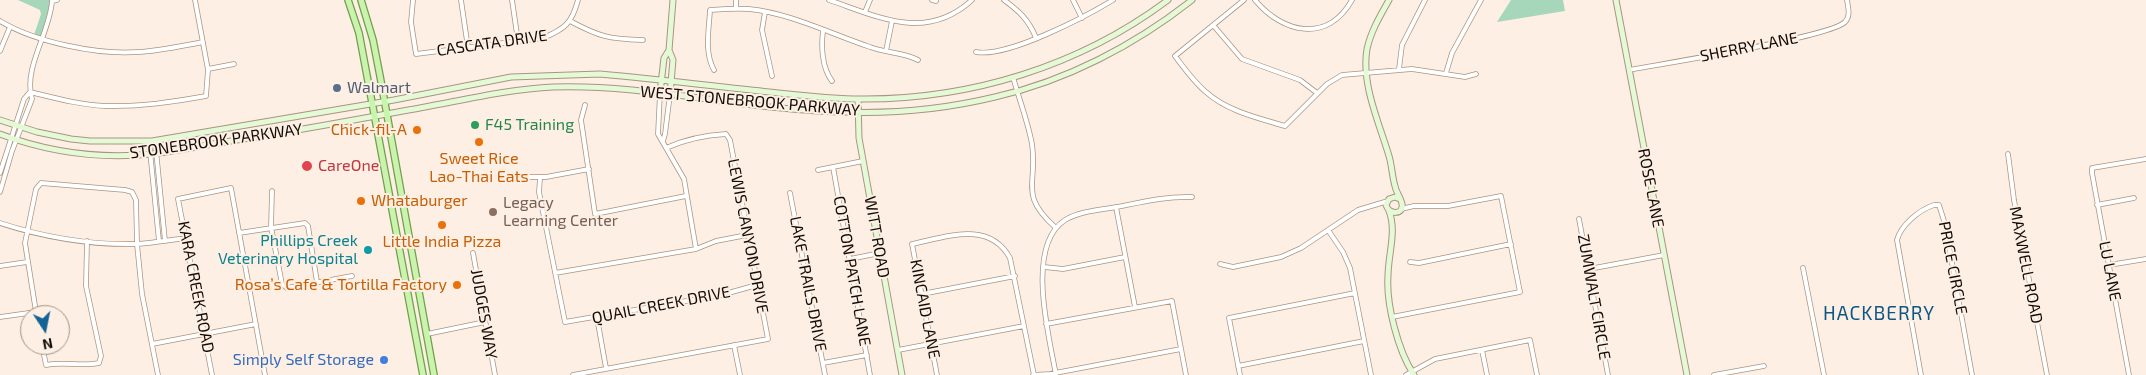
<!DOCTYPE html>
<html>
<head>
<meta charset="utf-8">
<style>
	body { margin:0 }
	#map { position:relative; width:2146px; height:375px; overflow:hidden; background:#fdefe3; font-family:"Exo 2",sans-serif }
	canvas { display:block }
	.north { position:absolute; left:20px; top:305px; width:50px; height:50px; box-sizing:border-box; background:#fdefe3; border:1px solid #9f948b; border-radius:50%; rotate:169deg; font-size:14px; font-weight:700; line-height:20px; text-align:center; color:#130c06 }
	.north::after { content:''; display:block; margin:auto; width:18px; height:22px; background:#146396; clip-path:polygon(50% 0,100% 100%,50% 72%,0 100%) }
</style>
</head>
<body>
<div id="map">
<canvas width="2146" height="375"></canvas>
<div class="north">N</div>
</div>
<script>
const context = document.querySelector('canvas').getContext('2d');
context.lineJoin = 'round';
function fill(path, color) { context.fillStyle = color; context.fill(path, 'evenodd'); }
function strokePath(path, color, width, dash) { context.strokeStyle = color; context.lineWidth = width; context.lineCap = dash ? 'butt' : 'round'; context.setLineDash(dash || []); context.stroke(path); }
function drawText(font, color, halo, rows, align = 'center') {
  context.font = font + ' "Exo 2",sans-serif'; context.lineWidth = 4; context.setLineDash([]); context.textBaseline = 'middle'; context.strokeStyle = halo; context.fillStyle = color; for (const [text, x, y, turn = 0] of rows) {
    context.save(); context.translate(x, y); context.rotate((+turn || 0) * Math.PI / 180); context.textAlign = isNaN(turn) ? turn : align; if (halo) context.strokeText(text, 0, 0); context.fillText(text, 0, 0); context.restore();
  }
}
fill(new Path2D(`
	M18 0H51L41 36 34 35 41 14 40 10Z
	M1511 0H1563L1565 11 1497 22Z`), '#a6d7ba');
const street = new Path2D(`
	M413 0 411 22 416 54 543 38C565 29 572 23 578 0
	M461 0 468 48
	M512 0 518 41
	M736 0V9
	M829 0C879 17 926 42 972 0
	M932 0 936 1
	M1004 0C1019 11 1029 20 1036 38
	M1073 0 1082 18
	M1244 0 1175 56C1184 68 1194 82 1206 92 1227 111 1258 118 1285 126L1327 84 1342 75 1412 69 1465 77 1476 74
	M1255 0C1283 34 1328 43 1352 0
	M765 12 762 30 772 76
	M865 12 870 0
	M0 21C35 42 97 55 138 52 160 51 181 46 203 42
	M570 21C600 37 609 39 643 40
	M1213 25 1242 59 1300 80 1317 93
	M823 31C821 47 822 68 832 81
	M0 51 10 27
	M886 51 892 21
	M976 52C1007 58 1085 17 1113 0
	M208 69 234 64
	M1399 69 1402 45 1425 0
	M714 70C704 52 709 30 710 10 723 9 736 8 749 9 790 13 831 34 870 47 885 53 904 52 918 60
	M1629 70C1661 64 1831 37 1845 22 1851 16 1848 7 1847 0
	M1446 73 1452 53 1481 0
	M1013 77C1019 99 1028 122 1032 144 1038 185 1018 194 1056 228
	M30 92C55 98 80 105 106 106 140 107 172 102 206 96L208 70 195 0
	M660 93 658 134 684 179 696 249
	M585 105 581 120 595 214 686 196
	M155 140 165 241
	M149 141 159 241
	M663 141 665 134 670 94
	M2008 154 2014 200 2047 375
	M833 167 870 375
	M818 170 863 161
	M0 173 24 99 30 92
	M540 178 539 192 565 322 721 295 757 285
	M509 179 523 177H546L589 169
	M272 191 271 227 282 284 287 288 352 276
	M0 192 12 151 32 99C23 67 50 33 52 1L57 0
	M790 193 825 375
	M2097 205 2134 198
	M1116 207 1135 307
	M1579 219 1608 375
	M0 223C43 237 92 245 137 244 154 243 170 240 187 238
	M1328 230 1343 252 1350 268 1371 375
	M239 233 305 223 308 226 317 282
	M473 253 495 375
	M850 259 880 253
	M1410 262 1419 263 1511 244
	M1220 264 1233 267 1281 257 1301 248 1358 210 1388 201
	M2109 265 2146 259
	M0 266 27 262
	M1044 267 1063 269 1125 257
	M1803 268 1824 375
	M1589 269 1664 255
	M555 273 696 249 716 241 747 235
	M922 294 1015 276
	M36 312 25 243 36 189 41 183 125 190 132 192 136 200 137 244 142 294 158 375
	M0 317 36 312 37 315
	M1392 317 1520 292 1501 196 1448 206H1414L1401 209
	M597 318 606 368
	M1046 324 1172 301 1186 375
	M427 334 485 322
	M152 344 256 324
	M42 345 46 365C64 361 82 367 99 363L101 356 86 286 87 241
	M734 345 740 375
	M898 350 1024 326
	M1482 350 1487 375
	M823 363 867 355
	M1238 366 1364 341
	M212 375 178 199 231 188 265 375
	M573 375 768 339 730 140 726 134C706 135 684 140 666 148
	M937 375 912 244C946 237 989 220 1010 258L1034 375
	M1033 375 1050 374 1181 349
	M1056 375C1049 336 1025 246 1065 220 1080 211 1100 210 1117 207 1142 202 1166 196 1192 197
	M1240 375 1229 318 1355 293
	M1406 375 1435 359 1530 340 1537 375
	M1714 375 1764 366
	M1921 375 1897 240C1901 225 1919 210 1934 205H1939L1945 224 1972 375
	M2129 375 2092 173V168L2146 159`);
const secondary = new Path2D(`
	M1389 0C1380 16 1371 31 1367 49 1361 84 1379 122 1389 156 1392 166 1392 176 1395 186 1396 192 1401 198 1402 204 1404 215 1389 215 1386 205L1389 199 1395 197 1400 199
	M1616 0 1687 375
	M660 93 664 58 669 50
	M670 94 673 60 669 50 673 0
	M858 99 859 138 902 375
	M0 120 37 132 71 139 90 141H152L394 100 511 77 600 74C656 79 713 86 769 92 799 95 830 99 860 99 970 100 1080 66 1168 0
	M0 134C48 152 101 159 152 154 178 151 205 145 231 141 296 131 360 119 425 107 468 99 510 89 553 87 650 84 745 110 842 112 892 114 945 109 995 97 1066 81 1135 45 1192 0
	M1389 211C1397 231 1388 255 1388 276 1386 304 1398 351 1414 375`);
const primary = new Path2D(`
	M348 0 359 33 423 375
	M361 0 373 40 380 76 434 375`);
strokePath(street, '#aa9482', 5.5);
strokePath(secondary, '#aa9482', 7);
strokePath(primary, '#739e4f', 8);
strokePath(street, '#fff', 4);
strokePath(secondary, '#e4fad6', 5);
strokePath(primary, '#caf4ad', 5.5);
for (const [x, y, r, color] of [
	[337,88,5,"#5c6f8a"],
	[475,125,5,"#2e9e5b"],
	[417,130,5,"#e8710a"],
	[479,142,5,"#e8710a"],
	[307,166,6,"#e0444e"],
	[361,201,5,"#e8710a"],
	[493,212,5,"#8d6e63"],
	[442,225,5,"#e8710a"],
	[368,250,5,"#0f9aa8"],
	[457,285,5,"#e8710a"],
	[384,360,5,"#3f7fe0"]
]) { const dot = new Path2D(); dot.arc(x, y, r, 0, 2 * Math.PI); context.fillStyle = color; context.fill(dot); strokePath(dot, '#fdefe3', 2); }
drawText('16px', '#130c06', '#fdefe3', [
	["CASCATA DRIVE",492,43,-8],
	["SHERRY LANE",1749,47,-11],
	["WEST STONEBROOK PARKWAY",750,101,5],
	["STONEBROOK PARKWAY",216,141,-8],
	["ROSE LANE",1651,188,79],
	["LEWIS CANYON DRIVE",748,236,79],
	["WITT ROAD",877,237,80],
	["MAXWELL ROAD",2026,265,79],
	["PRICE CIRCLE",1953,268,79],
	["COTTON PATCH LANE",852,271,80],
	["LU LANE",2110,271,79],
	["LAKE TRAILS DRIVE",808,284,79],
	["KARA CREEK ROAD",196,287,79],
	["ZUMWALT CIRCLE",1594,297,80],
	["QUAIL CREEK DRIVE",661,305,-11],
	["KINCAID LANE",925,309,79],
	["JUDGES WAY",484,314,80]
]);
drawText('16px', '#4e5e75', '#fdefe3', [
	["Walmart",347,88]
], 'left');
drawText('16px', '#27864d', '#fdefe3', [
	["F45 Training",485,125]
], 'left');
drawText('16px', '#c56008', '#fdefe3', [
	["Chick-fil-A",407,130],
	["Sweet Rice",479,159,"center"],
	["Lao-Thai Eats",479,177,"center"],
	["Whataburger",371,201,"left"],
	["Little India Pizza",442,242,"center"],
	["Rosa’s Cafe & Tortilla Factory",447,285]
], 'right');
drawText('16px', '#be3a42', '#fdefe3', [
	["CareOne",318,166]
], 'left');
drawText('16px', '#785e54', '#fdefe3', [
	["Legacy",503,203],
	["Learning Center",503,221]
], 'left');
drawText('16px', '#0d838f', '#fdefe3', [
	["Phillips Creek",358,241],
	["Veterinary Hospital",358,259]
], 'right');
drawText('16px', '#366cbe', '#fdefe3', [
	["Simply Self Storage",374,360]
], 'right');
context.letterSpacing = '1px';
drawText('19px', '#0e5785', '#fdefe3', [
	["HACKBERRY",1879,314]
]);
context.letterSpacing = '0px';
</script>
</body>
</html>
